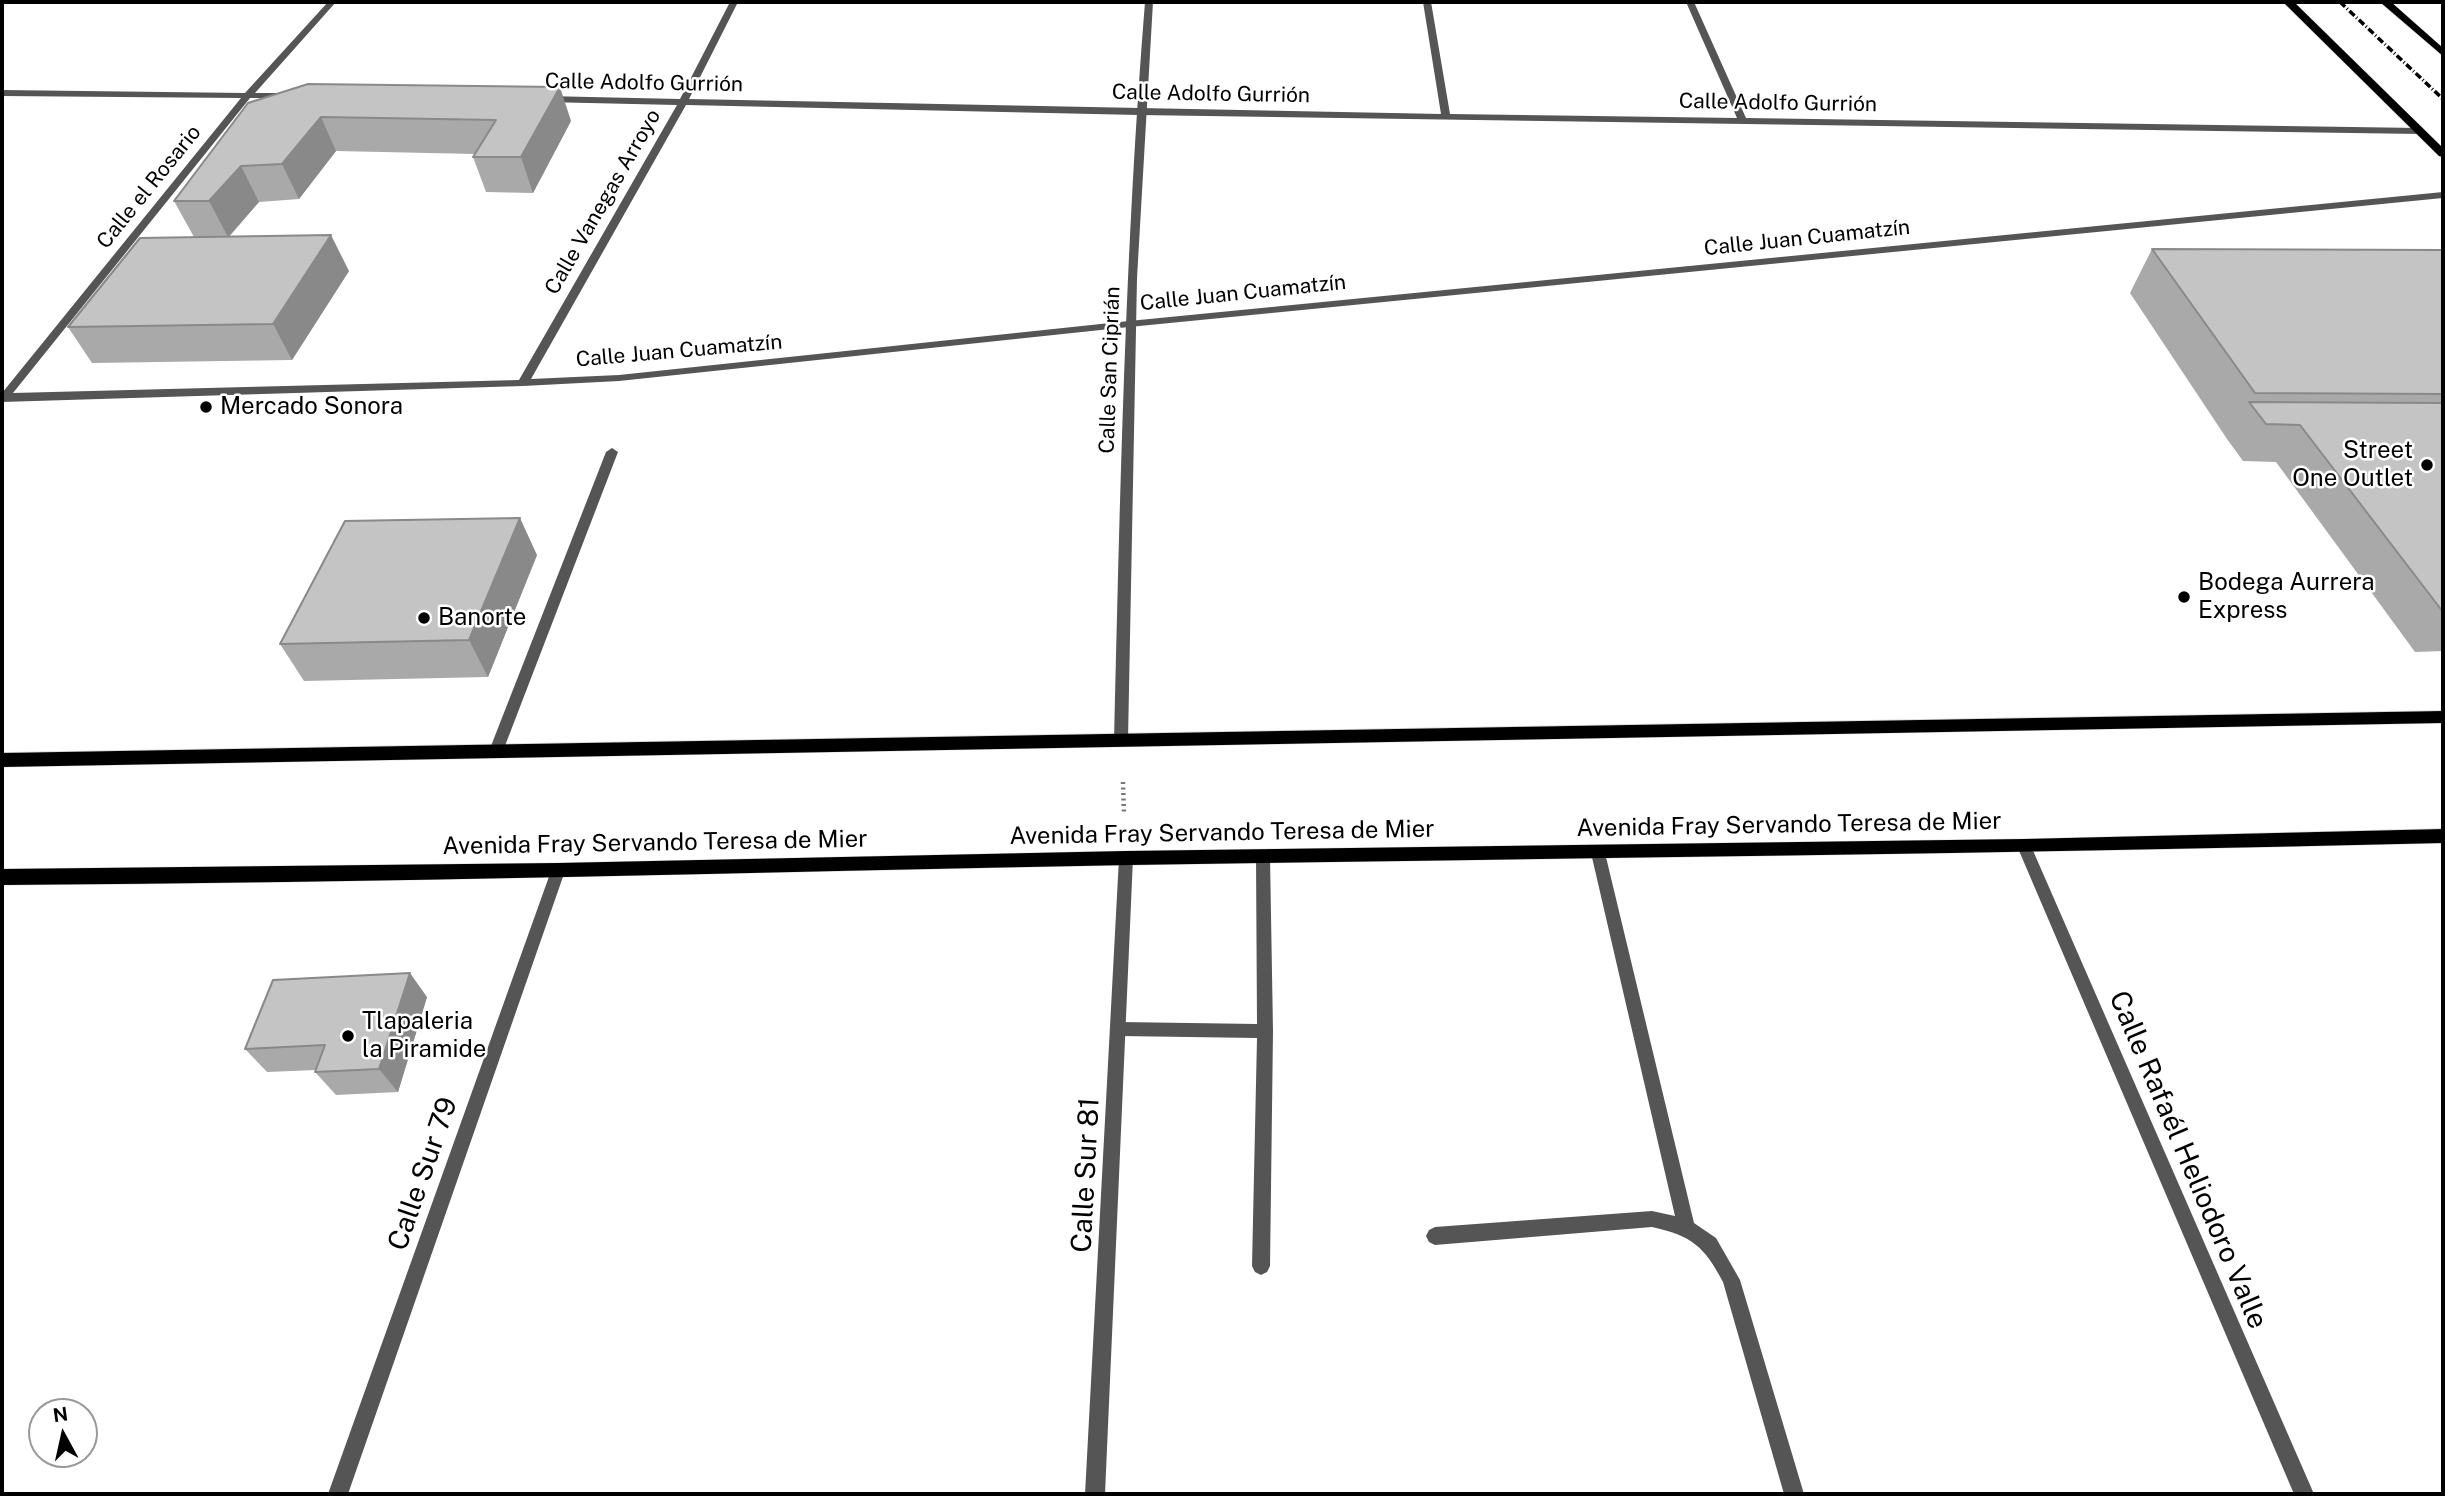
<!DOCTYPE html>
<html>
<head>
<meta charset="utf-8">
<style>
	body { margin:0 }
	#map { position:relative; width:2445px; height:1496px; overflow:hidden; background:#fff; font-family:"Public Sans",sans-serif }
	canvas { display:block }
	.frame { position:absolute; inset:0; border:4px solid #000; pointer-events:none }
	.north { position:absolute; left:28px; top:1398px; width:70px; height:70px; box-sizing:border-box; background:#fff; border:2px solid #999; border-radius:50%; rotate:352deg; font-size:19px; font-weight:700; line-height:28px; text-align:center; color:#000 }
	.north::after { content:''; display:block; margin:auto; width:24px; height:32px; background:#000; clip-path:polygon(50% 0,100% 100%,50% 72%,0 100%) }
</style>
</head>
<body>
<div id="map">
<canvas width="2445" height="1496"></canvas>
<div class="frame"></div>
<div class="north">N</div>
</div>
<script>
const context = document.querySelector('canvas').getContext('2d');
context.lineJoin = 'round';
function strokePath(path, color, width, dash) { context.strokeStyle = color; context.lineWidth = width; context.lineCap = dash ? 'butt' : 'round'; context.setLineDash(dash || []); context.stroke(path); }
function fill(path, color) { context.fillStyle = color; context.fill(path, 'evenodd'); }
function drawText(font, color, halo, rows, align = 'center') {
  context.font = font + ' "Public Sans",sans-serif'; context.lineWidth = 5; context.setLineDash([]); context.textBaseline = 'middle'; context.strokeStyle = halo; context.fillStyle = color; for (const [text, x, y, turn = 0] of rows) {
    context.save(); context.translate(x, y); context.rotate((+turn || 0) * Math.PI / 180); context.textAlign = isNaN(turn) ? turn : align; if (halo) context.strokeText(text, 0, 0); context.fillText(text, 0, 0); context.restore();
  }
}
const primary = new Path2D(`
	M2283 2H2294L2443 148V157L2439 156Z
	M2380 2H2391L2443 48V56Z
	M2443 711V723L2 767V753Z
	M2443 829V843C2005 854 1568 858 1130 865 754 872 378 883 2 885V869L558 863 1126 851 2024 839Z`);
strokePath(primary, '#dbdbdb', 1);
strokePath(new Path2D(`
	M1123 782 1124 815`), '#777', 4.5, [2, 3.5]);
fill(new Path2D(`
	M612 448 618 452 503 751 501 755H491L489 751 606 452Z
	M1598 847 1603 849 1605 853 1694 1223 1716 1238 1740 1280 1804 1494H1784L1723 1282C1704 1246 1692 1236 1652 1227L1435 1245 1429 1242 1426 1236 1429 1230 1435 1227 1652 1211 1675 1216 1591 853 1593 849Z
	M1263 851 1268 853 1270 857 1273 1031 1270 1266 1267 1272 1261 1275 1255 1272 1252 1266 1257 1038 1120 1036 1114 1034 1112 1029 1114 1024 1120 1022 1257 1024 1256 857 1258 853Z`), '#555');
fill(new Path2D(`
	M328 2H336L255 93H287L290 94V98H250L13 393 519 380 677 105 545 102 541 99 545 96 680 99 730 2H738L689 99 1441 114 1423 2H1431L1450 114 1737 118 1686 2H1694L1746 118 2419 128 2424 131 2419 134 1139 115 686 105 531 379 619 375 1129 321 2443 192V198L1129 327 619 381 523 386 2 402V393L241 98 2 96V90L245 93Z
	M2024 840 2029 842 2031 846 2314 1494H2294L2017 846 2019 842Z
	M558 865 563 867 565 871 348 1494H328L551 871 553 867Z`), '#555');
fill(new Path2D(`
	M1145 2H1153L1137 278 1128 740 1121 745 1114 740C1120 494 1125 248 1145 2Z
	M1126 852 1131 854 1133 858 1105 1494H1085L1119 858 1121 854Z`), '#555');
fill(primary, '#000');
strokePath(new Path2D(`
	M2340 2 2443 99`), '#000', 3.5, [7, 2.5, 1, 2.5]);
fill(new Path2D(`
	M248 103 571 121 533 193 486 192 473 157 475 154 336 151 299 199 259 202 229 237 349 271 292 360 92 363 68 327 194 237 174 201Z
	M2152 249 2443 250V651L2415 652 2276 462 2243 461 2227 439 2130 293Z
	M537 555 488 677 304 681 280 644Z
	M427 997 398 1092 336 1095 315 1072 316 1070 267 1072 245 1049Z`), '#a9a9a9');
fill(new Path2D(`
	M560 87 571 121 533 193 521 157Z
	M321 117 336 151 299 199 282 164Z
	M241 166 259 202 228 237 209 201Z
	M331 235 349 271 292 360 273 324Z
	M520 518 537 555 488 677 469 640Z
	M410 973 427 997 398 1092 379 1069Z`), '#898989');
const building = new Path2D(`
	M308 84 560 87 521 157H473L496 120 321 117 282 164 241 166 209 201H174L248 103Z
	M331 235 273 324 68 327 140 238Z
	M2152 249 2443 250V394L2255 393Z
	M2249 402 2443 403V612L2300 425 2266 424Z
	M520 518 469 640 280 644 345 521Z
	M410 973 379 1069 315 1072 325 1045 245 1049 273 980Z`);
fill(building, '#c4c4c4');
strokePath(building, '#898989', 2);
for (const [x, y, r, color] of [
	[206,407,7,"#000"],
	[2427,465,7,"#000"],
	[2184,597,7,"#000"],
	[424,618,7,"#000"],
	[348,1036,7,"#000"]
]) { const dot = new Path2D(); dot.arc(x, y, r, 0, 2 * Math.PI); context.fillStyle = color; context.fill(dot); strokePath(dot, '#fff', 2.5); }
drawText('21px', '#000', '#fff', [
	["Calle Adolfo Gurrión",644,83,1],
	["Calle Adolfo Gurrión",1211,94,1],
	["Calle Adolfo Gurrión",1778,103,1],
	["Calle el Rosario",149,187,-51],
	["Calle Vanegas Arroyo",603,202,-60],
	["Calle Juan Cuamatzín",1807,238,-6],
	["Calle Juan Cuamatzín",1243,293,-6],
	["Calle Juan Cuamatzín",679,351,-5],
	["Calle San Ciprián",1110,370,-88]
]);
drawText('24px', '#000', '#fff', [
	["Mercado Sonora",220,407],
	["Street",2413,451,"right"],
	["One Outlet",2413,479,"right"],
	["Bodega Aurrera",2198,583],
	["Express",2198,611],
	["Banorte",438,618],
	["Tlapaleria",362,1022],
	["la Piramide",362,1050]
], 'left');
drawText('24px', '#000', '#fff', [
	["Avenida Fray Servando Teresa de Mier",1789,825,-1],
	["Avenida Fray Servando Teresa de Mier",1222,833,-1],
	["Avenida Fray Servando Teresa de Mier",655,843,-1]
]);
drawText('28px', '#000', '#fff', [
	["Calle Rafaél Heliodoro Valle",2188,1160,67],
	["Calle Sur 79",423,1174,-71],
	["Calle Sur 81",1086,1175,-87]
]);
</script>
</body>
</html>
